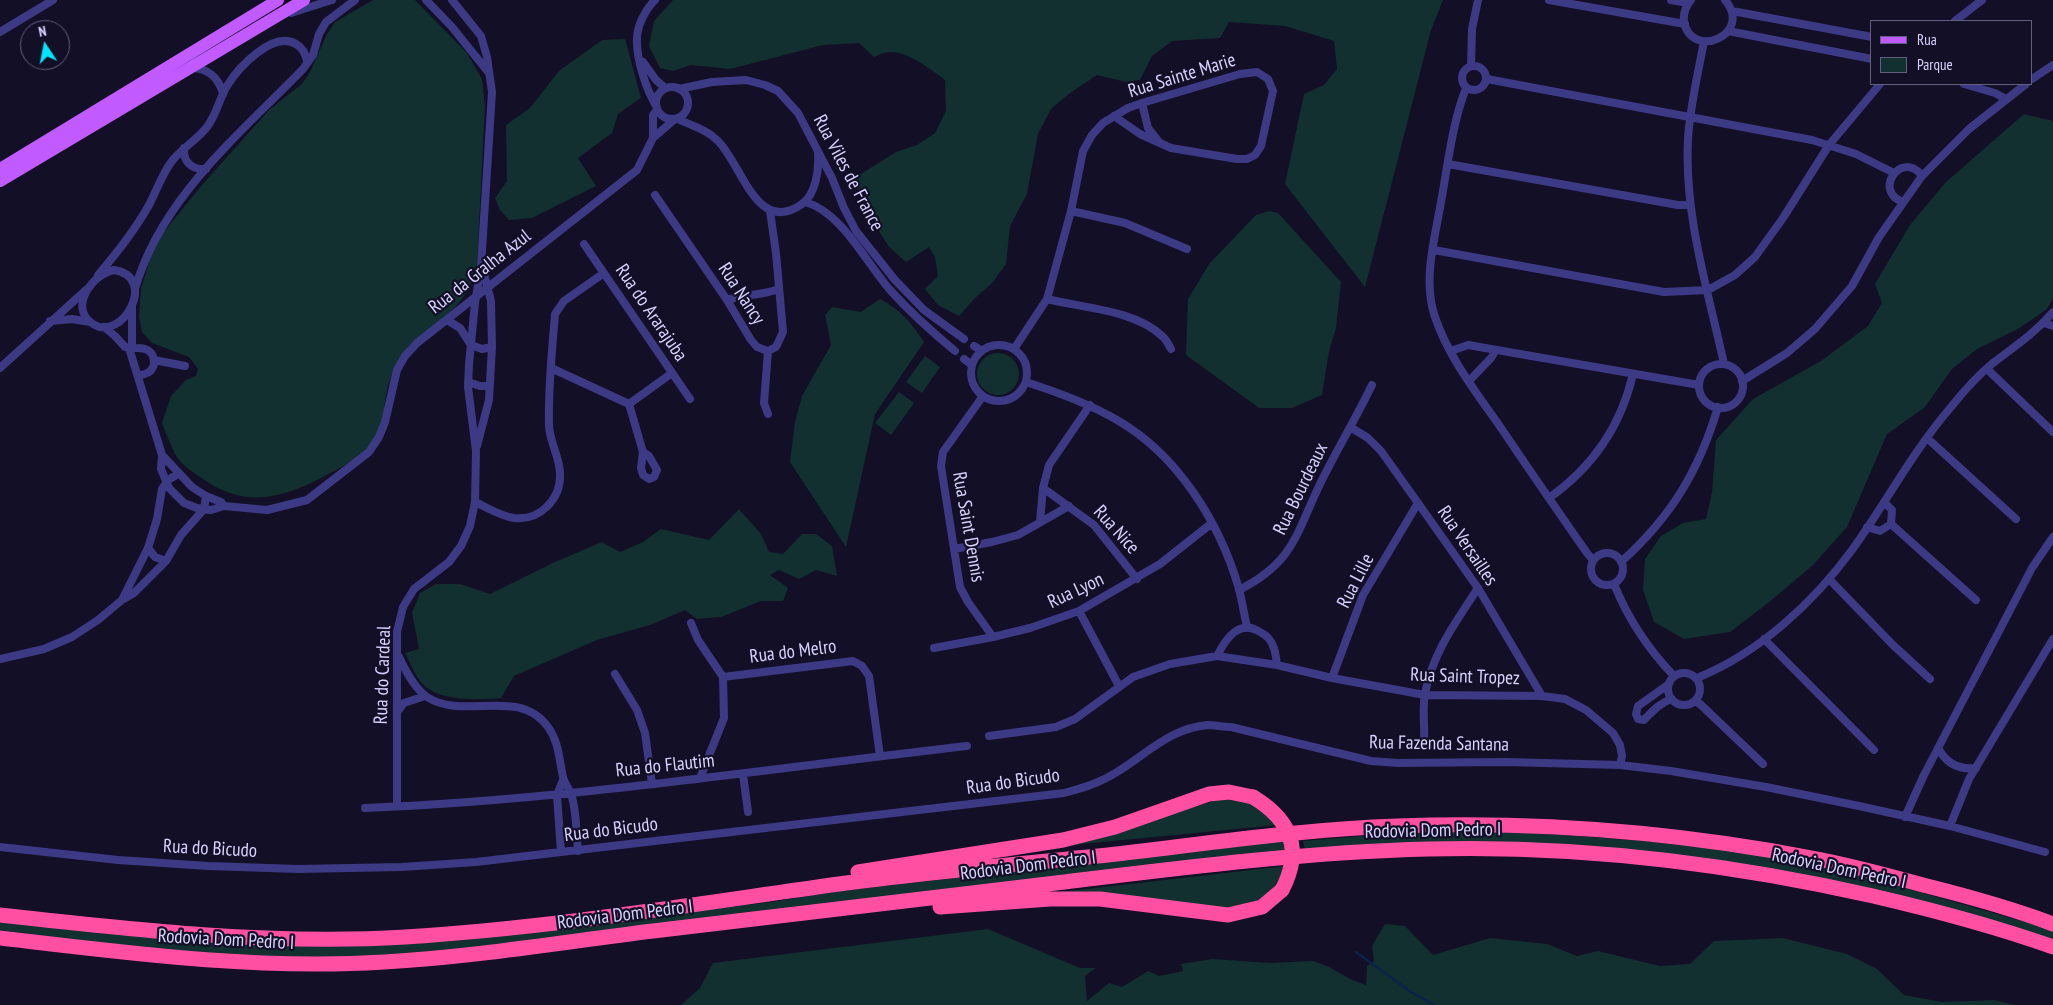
<!DOCTYPE html>
<html>
<head>
<meta charset="utf-8">
<style>
	body { margin:0 }
	#map { position:relative; width:2053px; height:1005px; overflow:hidden; background:#130f26; font-family:"PT Sans Narrow",sans-serif }
	canvas { display:block }
	.legend { position:absolute; left:1870px; top:20px; width:162px; height:65px; box-sizing:border-box; background:#130f26; border:1px solid #625e7d; margin:0; padding:6px 9px; list-style:none; font-size:15px; color:#d9d4ff }
	.legend li { display:flex; align-items:center; gap:10px; height:25px }
	.legend b { width:25px; border:1px solid #625e7d }
	.north { position:absolute; left:20px; top:20px; width:50px; height:50px; box-sizing:border-box; background:#130f26; border:1px solid #625e7d; border-radius:50%; rotate:349deg; font-size:14px; font-weight:700; line-height:20px; text-align:center; color:#d9d4ff }
	.north::after { content:''; display:block; margin:auto; width:18px; height:22px; background:#00e5ff; clip-path:polygon(50% 0,100% 100%,50% 72%,0 100%) }
</style>
</head>
<body>
<div id="map">
<canvas width="2053" height="1005"></canvas>
<ul class="legend">
<li><b style="height:6px;background:#c25bff"></b>Rua</li>
<li><b style="height:14px;background:#12302f"></b>Parque</li>
</ul>
<div class="north">N</div>
</div>
<script>
const context = document.querySelector('canvas').getContext('2d');
context.lineJoin = 'round';
function fill(path, color) { context.fillStyle = color; context.fill(path, 'evenodd'); }
function strokePath(path, color, width, dash) { context.strokeStyle = color; context.lineWidth = width; context.lineCap = dash ? 'butt' : 'round'; context.setLineDash(dash || []); context.stroke(path); }
function drawText(font, color, halo, rows, align = 'center') {
  context.font = font + ' "PT Sans Narrow",sans-serif'; context.lineWidth = 4.5; context.setLineDash([]); context.textBaseline = 'middle'; context.strokeStyle = halo; context.fillStyle = color; for (const [text, x, y, turn = 0] of rows) {
    context.save(); context.translate(x, y); context.rotate((+turn || 0) * Math.PI / 180); context.textAlign = isNaN(turn) ? turn : align; if (halo) context.strokeText(text, 0, 0); context.fillText(text, 0, 0); context.restore();
  }
}
fill(new Path2D(`
	M373 0H415L467 53 482 79 485 106 477 264C470 299 450 313 424 334 418 340 408 345 404 352 396 362 390 378 387 390 383 407 385 426 374 441 360 458 340 468 321 478 280 499 244 508 203 479 193 472 182 466 175 454 170 444 166 433 162 423L171 396 186 380 196 376 198 369 189 357 152 343 142 332 139 317 141 289 150 259 159 238 202 185 269 110 302 84 310 72 327 34 335 22Z
	M673 0H1443L1431 30 1365 287 1285 184 1304 94 1324 85 1337 69 1334 41 1285 26 1229 22 1220 38 1172 41 1152 56 1140 80 1126 82 1097 75 1070 93 1051 109 1038 134 1027 194 1010 226 1006 264 992 283 974 299 959 316 938 305 925 289 938 276 935 257 929 247 906 262 889 247 872 220 853 179 896 152 917 145 935 133 946 111 945 80C932 70 907 51 890 52 885 52 879 55 874 57L859 43 823 45 730 69 691 65 673 71 660 68 649 46 654 21Z
	M625 39 641 98 618 114 612 133 578 158 596 186 532 218 509 220 500 210 495 198 507 181 506 125 530 108 559 71 602 40Z
	M2024 114 2053 121V298L2047 309 2018 329 1977 349 1952 369 1924 408 1887 434 1847 527 1813 565 1768 603 1730 632 1684 639 1654 622 1643 590 1645 559 1661 536 1683 523 1706 519 1712 492 1716 440 1753 399 1821 361 1868 326 1882 303 1875 284 1910 225 1946 182Z
	M1269 211 1278 213 1341 282 1336 328 1329 351 1322 395 1292 408H1259L1186 355 1188 299 1209 264 1256 215Z
	M880 299C900 309 912 324 924 342L875 414 846 547 790 462 795 422 802 396 831 345 825 315 832 307 861 312Z
	M977 374a21 21 0 1 1 42 0a21 21 0 1 1-42 0Z
	M925 356 940 367 922 393 906 382Z
	M899 392 914 403 891 435 875 423Z
	M739 509 761 534 769 552 783 554 802 534H816L832 546 837 576 816 570 799 579 779 570 770 575 788 588 783 601H761L721 617 697 619 685 610 650 625 597 640 514 676 501 698C478 700 435 702 420 681 414 673 410 662 405 653L419 649 412 613 420 593 436 584H460L490 594 555 562 602 542 620 552 643 542 661 529 709 540Z
	M1222 799 1251 803 1277 825 1082 844 1049 850 1047 848Z
	M1475 831C1564 834 1652 840 1740 852 1797 860 1852 874 1908 887V889L2043 927 2053 930V942L1730 863 1305 850 1303 841 1410 832Z
	M1285 841 1287 853 423 953C361 956 299 960 237 956 158 952 79 940 0 930V920L173 940 240 944 373 946 421 943 772 902 840 891Z
	M1286 866C1272 898 1257 906 1222 908L1051 893Z
	M1385 924 1405 926 1433 955 1490 938 1547 944 1577 956 1598 951 1660 966 1690 964 1714 941 1783 938 1847 954 1877 969 1904 995 1942 1002 1994 1000 2015 1005H681L700 988 713 963 988 929 1080 968H1096L1085 976 1087 1001 1109 983 1122 987 1148 971 1159 976 1183 971 1181 964 1212 959 1270 963 1313 961 1329 967 1352 980 1366 985 1367 966 1374 961 1372 946Z`), '#12302f');
strokePath(new Path2D(`
	M1356 952 1411 992 1434 1005`), '#0c2248', 2.5);
strokePath(new Path2D(`
	M426 0 452 27 489 73
	M655 0C645 10 636 27 637 42 637 61 646 88 655 104
	M1549 0 1685 24
	M1671 0 1688 3
	M1691 0C1686 6 1683 14 1684 22 1692 61 1754 34 1725 0
	M1732 11 1872 37
	M291 13 332 0
	M1955 21 1982 0
	M1728 31 1872 59
	M0 32 53 0
	M1704 41C1698 74 1690 106 1688 139 1684 216 1708 290 1724 364
	M643 62 656 80 665 88
	M1462 78a12 12 0 1 1 24 0a12 12 0 1 1-24 0Z
	M1471 66 1472 29 1478 0
	M192 68C208 68 219 78 223 94
	M1487 79 1812 140 1856 154 1894 173
	M2032 79 2053 65
	M1964 84 1995 93 2006 99
	M656 103a16 16 0 1 1 32 0a16 16 0 1 1-32 0Z
	M1466 88C1452 124 1448 164 1441 202 1435 238 1423 278 1434 314 1447 355 1475 391 1499 425 1528 468 1557 510 1587 553L1593 560
	M679 89 712 82 746 80 765 85 778 91 798 113 832 178 844 208 856 231 895 280 924 310 964 339
	M1142 103 1148 128 1159 142
	M678 119C692 126 706 129 718 141 742 165 757 236 802 204 816 194 819 170 818 154
	M653 138V115L657 110
	M184 148C183 162 192 170 206 169
	M1448 164 1678 205H1690
	M655 195 727 300 751 340 757 347 768 351 764 403 768 414
	M805 202C842 212 866 263 891 291 911 313 932 332 955 351
	M1903 202C1872 191 1902 149 1922 176
	M1071 211 1125 223 1187 249
	M584 244 690 399
	M1434 250 1664 292 1708 290 1735 275 1755 257 1783 218 1829 145 1880 84
	M114 270C159 277 122 343 93 324 68 308 92 274 114 270Z
	M98 275C117 253 135 230 149 205 157 190 162 174 172 161 182 148 197 140 207 127 217 114 219 99 227 86 238 68 273 30 296 44 303 48 306 54 307 62
	M135 289C161 198 239 135 303 69L313 55 319 34 326 22 355 0
	M1047 299C1083 308 1135 310 1162 336 1166 339 1169 345 1171 349
	M727 300C745 294 760 296 779 289
	M132 307V345L129 348 162 455 192 487 206 496 221 502 224 506
	M447 320 460 328 471 345 482 349 492 347
	M50 321 72 319 90 322
	M2044 323 2053 326
	M104 327 115 336 125 347C132 349 139 347 145 349 155 352 157 366 149 372 146 374 141 375 138 376
	M971 373a28 28 0 1 1 56 0a28 28 0 1 1-56 0Z
	M974 346 982 351
	M1014 349 1047 299 1071 211 1083 151 1092 135 1103 123 1128 108 1142 103 1240 74 1257 72 1268 79 1273 91 1261 146 1255 155 1247 159H1237L1171 148 1140 134 1114 116
	M768 351 776 347 783 332 776 253 770 211
	M1451 351 1468 345 1699 385
	M964 359 972 365
	M154 360 185 366
	M1699 386a22 22 0 1 1 44 0a22 22 0 1 1-44 0Z
	M0 368 86 290
	M551 368 629 404 643 452 641 468 643 475 649 479 654 477 657 470 649 456 643 452
	M1987 369 2053 432
	M1469 381 1491 358 1496 350
	M1742 381 1787 353 1815 329 1852 286 1879 237 1922 176 1969 129 2026 84
	M468 382 480 386H489
	M1026 382C1057 392 1088 403 1117 420 1178 455 1220 523 1239 589 1242 601 1244 614 1247 627
	M983 396 943 452 941 466 960 587 968 602 993 637
	M629 404 672 373
	M1350 427 1368 438 1381 451 1418 503 1478 588 1542 696
	M1927 438 2016 519
	M477 446 489 400 492 347 491 301 483 270
	M162 455 161 469 169 488 184 503 197 508 211 510 224 506 267 510 307 500 369 452 379 437 385 422 397 370 405 356 417 343 637 170 653 138 675 119
	M1043 488 1094 525 1137 579
	M1549 498C1593 467 1621 426 1633 374
	M475 502C488 508 500 516 514 518 540 521 561 499 560 474 560 457 549 441 549 425 548 388 552 351 555 314L564 301 604 273
	M1040 522 1043 488 1049 465 1090 405
	M1891 524 1976 600
	M1867 527 1880 531 1891 524 1892 510 1884 502
	M148 548 155 557 166 561
	M954 549 992 542 1018 535 1069 506
	M1591 569a16 16 0 1 1 32 0a16 16 0 1 1-32 0Z
	M1621 562C1671 517 1699 471 1718 407
	M1829 579 1893 645 1930 679
	M1614 584C1628 619 1648 649 1674 676
	M1239 590C1296 561 1296 532 1322 480 1338 448 1356 418 1372 385
	M122 600 148 548 157 519 162 489 168 480 178 474
	M1079 611 1119 686
	M691 623 698 640 723 677 724 718 700 778
	M1764 639 1874 750
	M934 648 993 637 1030 628 1079 611 1160 564 1212 523
	M1217 656C1225 640 1239 618 1260 632 1266 635 1271 640 1273 646 1276 652 1276 659 1277 665
	M399 657C405 670 414 688 427 697 464 721 518 686 548 727 559 742 559 759 563 777 564 783 569 788 571 794 577 811 576 833 578 851
	M0 659 44 649 72 637 98 620 122 600 134 593 166 561 181 535 204 509 206 496
	M1668 689a16 16 0 1 1 32 0a16 16 0 1 1-32 0Z
	M615 674 637 710 645 733 652 784
	M723 677 853 661 862 666 869 676 880 756
	M1332 678 1363 595 1418 503
	M1697 678C1759 653 1813 603 1852 550 1886 503 1913 451 1951 407 1963 392 1977 376 1993 363 2014 347 2035 333 2053 312
	M1669 684 1638 706 1636 714 1638 719 1644 720C1653 711 1659 703 1672 699
	M1695 701 1700 704 1763 764
	M397 712 404 703 425 696
	M989 736 1056 727 1075 719 1133 677 1170 664 1217 656 1277 665 1332 678 1425 695 1542 696 1565 699 1586 710 1613 733 1620 745 1622 756 1620 765
	M1424 743C1425 727 1422 709 1425 693 1433 652 1456 622 1478 588
	M1938 748C1946 763 1959 770 1976 768
	M743 774 748 812
	M397 806V632L403 607 414 589 449 562 461 546 470 526 475 502 476 451 468 387 469 364 475 303 481 266 492 92 487 57 481 36 452 0
	M365 808C567 800 766 769 967 746
	M1905 817 1924 775 2032 568 2053 537
	M1950 826 1969 779 2053 639
	M0 847 118 860 208 866 298 869 402 867 476 862 561 852 1064 793C1083 788 1100 783 1117 772 1147 754 1170 728 1208 725 1215 725 1223 727 1231 727L1371 761 1398 763 1506 762 1620 765 1671 771 1766 787 1859 806 1950 826 2045 852
	M561 852 557 795 563 780`), '#3d3a85', 8);
strokePath(new Path2D(`
	M0 169 278 0
	M0 181 304 0`), '#c25bff', 12);
strokePath(new Path2D(`
	M858 872 1063 840 1115 827 1209 794 1229 792 1253 797
	M940 907 1050 899H1100L1228 915 1262 907 1282 890
	M0 915C135 930 269 945 405 937 550 928 695 904 839 884 928 872 1018 864 1108 855 1204 844 1301 829 1398 826 1536 821 1676 832 1812 858 1850 865 1887 875 1923 885 1967 896 2011 908 2053 924
	M0 938C128 953 255 970 384 962 474 957 563 942 653 931 787 915 921 899 1056 883 1179 868 1304 852 1429 849 1579 845 1727 863 1873 896 1933 910 1994 926 2053 947`), '#ff4fa3', 15);
strokePath(new Path2D(`
	M1253 797C1291 820 1303 850 1282 890`), '#ff4fa3', 15);
drawText('19px', '#d9d4ff', '#130f26', [
	["Rua Sainte Marie",1182,76,-17],
	["Rua Viles de France",848,173,62],
	["Rua da Gralha Azul",480,272,-38],
	["Rua Nancy",741,294,57],
	["Rua do Ararajuba",651,313,56],
	["Rua Bourdeaux",1301,489,-64],
	["Rua Saint Dennis",968,527,80],
	["Rua Nice",1116,530,48],
	["Rua Versailles",1467,546,56],
	["Rua Lille",1356,581,-63],
	["Rua Lyon",1076,591,-25],
	["Rua do Melro",793,652,-7],
	["Rua do Cardeal",383,675,-88],
	["Rua Saint Tropez",1465,677,2],
	["Rua Fazenda Santana",1439,744,1],
	["Rua do Flautim",665,766,-6],
	["Rua do Bicudo",1013,782,-8],
	["Rua do Bicudo",611,830,-7],
	["Rodovia Dom Pedro I",1433,831,-1],
	["Rua do Bicudo",210,849,3],
	["Rodovia Dom Pedro I",1028,866,-7],
	["Rodovia Dom Pedro I",1839,869,12],
	["Rodovia Dom Pedro I",625,915,-7],
	["Rodovia Dom Pedro I",226,940,3]
]);
</script>
</body>
</html>
